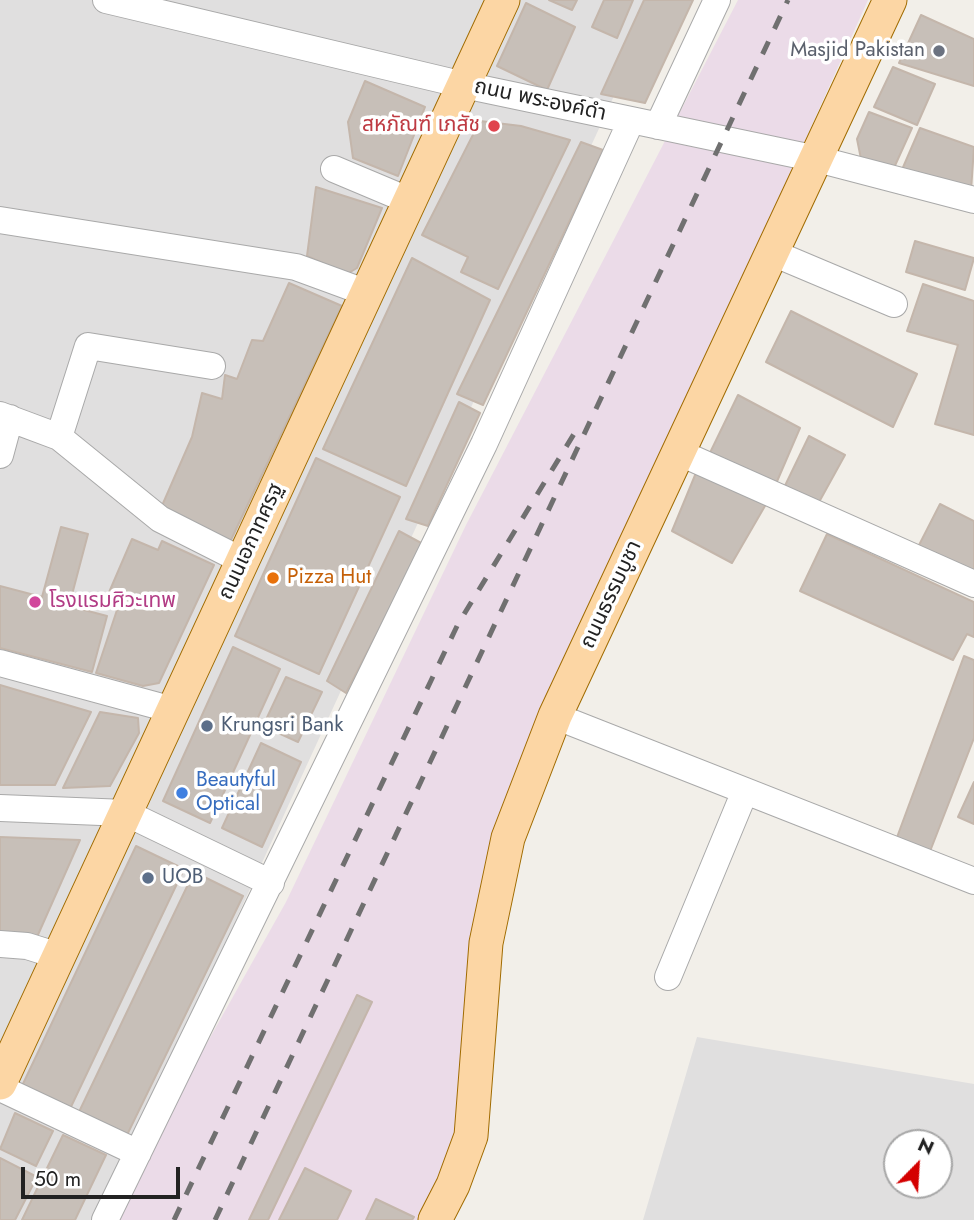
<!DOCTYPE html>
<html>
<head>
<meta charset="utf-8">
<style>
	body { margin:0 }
	#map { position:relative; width:974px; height:1220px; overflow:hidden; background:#f2efe9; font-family:Jost,sans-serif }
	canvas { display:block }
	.north { position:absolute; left:883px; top:1129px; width:70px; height:70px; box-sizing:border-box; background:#fff; border:2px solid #a7a7a7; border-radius:50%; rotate:24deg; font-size:19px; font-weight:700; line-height:28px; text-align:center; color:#222 }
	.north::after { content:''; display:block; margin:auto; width:24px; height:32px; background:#d40000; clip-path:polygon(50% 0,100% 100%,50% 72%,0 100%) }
	.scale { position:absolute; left:21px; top:1167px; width:159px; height:32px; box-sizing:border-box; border:4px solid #222; border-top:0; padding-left:9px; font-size:21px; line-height:24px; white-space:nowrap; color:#222; -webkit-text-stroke:5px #fff; paint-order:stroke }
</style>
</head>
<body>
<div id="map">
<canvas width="974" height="1220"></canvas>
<div class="north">N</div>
<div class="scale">50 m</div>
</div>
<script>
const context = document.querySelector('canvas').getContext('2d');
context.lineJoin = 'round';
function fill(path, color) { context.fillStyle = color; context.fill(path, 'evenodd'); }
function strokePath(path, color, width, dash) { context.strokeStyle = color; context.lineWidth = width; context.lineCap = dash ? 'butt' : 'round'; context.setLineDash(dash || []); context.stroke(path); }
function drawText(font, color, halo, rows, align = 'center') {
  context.font = font + ' Jost,"Noto Sans Thai",sans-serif'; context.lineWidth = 7; context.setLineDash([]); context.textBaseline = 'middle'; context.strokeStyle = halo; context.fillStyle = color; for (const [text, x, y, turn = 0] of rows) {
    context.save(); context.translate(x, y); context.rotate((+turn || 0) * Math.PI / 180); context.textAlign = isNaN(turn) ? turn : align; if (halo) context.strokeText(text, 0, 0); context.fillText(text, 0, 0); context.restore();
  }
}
fill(new Path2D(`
	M0 0H658L98 1220H0Z
	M697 1037 974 1084V1220H643ZM939 1143V1185H897V1143Z`), '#e0dfdf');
fill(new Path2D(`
	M738 0H868L693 390 496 852 463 1101 452 1154 424 1220H108L286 902 466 525Z`), '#ebdbe8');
const building = new Path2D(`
	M549 0H577L572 10Z
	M604 0H633L617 38 592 27Z
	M644 0H693L645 103 601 94Z
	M526 3 575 27 547 90 497 66Z
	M921 15 974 39V86L899 63Z
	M893 67 935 84 917 125 874 107Z
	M365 81 425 107 398 176 353 158 348 122Z
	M869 112 912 128 893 170 861 159 857 139Z
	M480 121 521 126 570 140 498 289 461 272 468 257 422 235Z
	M920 128 974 147 971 191 901 172Z
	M581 142 603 150 483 405 457 394Z
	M316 187 382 208 357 268 347 274 307 256Z
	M915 241 974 258 965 290 906 272Z
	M412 258 490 300 406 486 323 449Z
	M289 283 342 306 230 542 161 508 192 437 202 393 222 399 225 375 237 379 252 340 263 341Z
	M923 284 974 301V435L935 424 958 345 907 331Z
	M791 311 917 374 893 427 766 362Z
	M738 395 800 428 772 493 706 461Z
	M459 402 480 413 428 526 406 519Z
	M809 436 845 455 813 513 780 496Z
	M316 458 400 497 319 674 235 636Z
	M698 468 769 499 732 563 672 531Z
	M940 504 974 521V571L917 549Z
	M61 527 88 534 69 606 107 616 92 672 0 648V586L42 597Z
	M399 531 423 544 346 693 327 681Z
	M827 534 974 602V637L967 634 953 660 800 591Z
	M132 539 158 550 162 541 214 565 159 683 143 686 96 673 117 610 104 604Z
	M233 647 280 669 210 823 163 801Z
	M964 656 974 660V738L929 854 896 840Z
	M286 677 322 692 298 742 263 726Z
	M0 685 91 712 55 785H0Z
	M100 712 138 718 139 733 110 786 63 788Z
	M261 743 301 762 262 847 222 828Z
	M974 782V824L958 817Z
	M0 837 80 840 37 937 0 933Z
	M136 846 184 869 69 1111 21 1088Z
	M194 872 243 896 126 1137 78 1114Z
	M357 995 372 1002 268 1220H249Z
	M15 1113 53 1131 36 1166 0 1149Z
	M63 1135 106 1155 75 1220H22Z
	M0 1158 37 1177 15 1220H0Z
	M305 1168 351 1191 337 1220H279Z
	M376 1199 414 1217 412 1220H366Z`);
fill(building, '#c7bfb8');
strokePath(building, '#c4b6ab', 2);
const minor = new Path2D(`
	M106 0 464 85 817 159 974 200
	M658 126 717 0
	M334 169 410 201
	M0 220 296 267 367 293
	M773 253 894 304
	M0 415 59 437 160 519 243 561
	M59 437 88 346 212 366
	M678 452 974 584
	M0 455 10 418
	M0 663 173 710
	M555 716 974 881
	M0 808 126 813 271 883
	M0 944 27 946 59 956
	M668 977 745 791
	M0 1088 138 1153
	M105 1220 484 444 631 121`);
const major = new Path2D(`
	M0 1083 503 0
	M435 1220 453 1185 471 1136 486 943 508 838 555 716 890 0`);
strokePath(minor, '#a9a9a9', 28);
strokePath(major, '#a06b00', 35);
strokePath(minor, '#fff', 26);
strokePath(major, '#fcd6a4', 33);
strokePath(new Path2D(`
	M174 1220 458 624 577 429
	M215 1220 788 0`), '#707070', 5, [14, 14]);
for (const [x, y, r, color] of [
	[939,51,7,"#6b7280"],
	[494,126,7,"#e0444e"],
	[273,578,7,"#e8710a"],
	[35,602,7,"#d1479c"],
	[207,726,7,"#5c6f8a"],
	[182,793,7,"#3f7fe0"],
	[148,878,7,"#5c6f8a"]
]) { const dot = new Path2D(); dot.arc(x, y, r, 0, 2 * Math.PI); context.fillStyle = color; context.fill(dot); strokePath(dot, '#fff', 2.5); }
drawText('21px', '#5b616d', '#fff', [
	["Masjid Pakistan",925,51]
], 'right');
drawText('21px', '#222', '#fff', [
	["ถนน พระองค์ดำ",540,101,12],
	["ถนนเอกาทศรฐ",252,542,-65],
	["ถนนธรรมบูชา",612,595,-65]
]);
drawText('21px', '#be3a42', '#fff', [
	["สหภัณฑ์ เภสัช",480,126]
], 'right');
drawText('21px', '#c56008', '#fff', [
	["Pizza Hut",287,578]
], 'left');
drawText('21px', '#b23c85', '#fff', [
	["โรงแรมศิวะเทพ",49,602]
], 'left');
drawText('21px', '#4e5e75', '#fff', [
	["Krungsri Bank",221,726],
	["UOB",162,878]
], 'left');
drawText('21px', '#366cbe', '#fff', [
	["Beautyful",196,781],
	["Optical",196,805]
], 'left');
</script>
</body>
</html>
